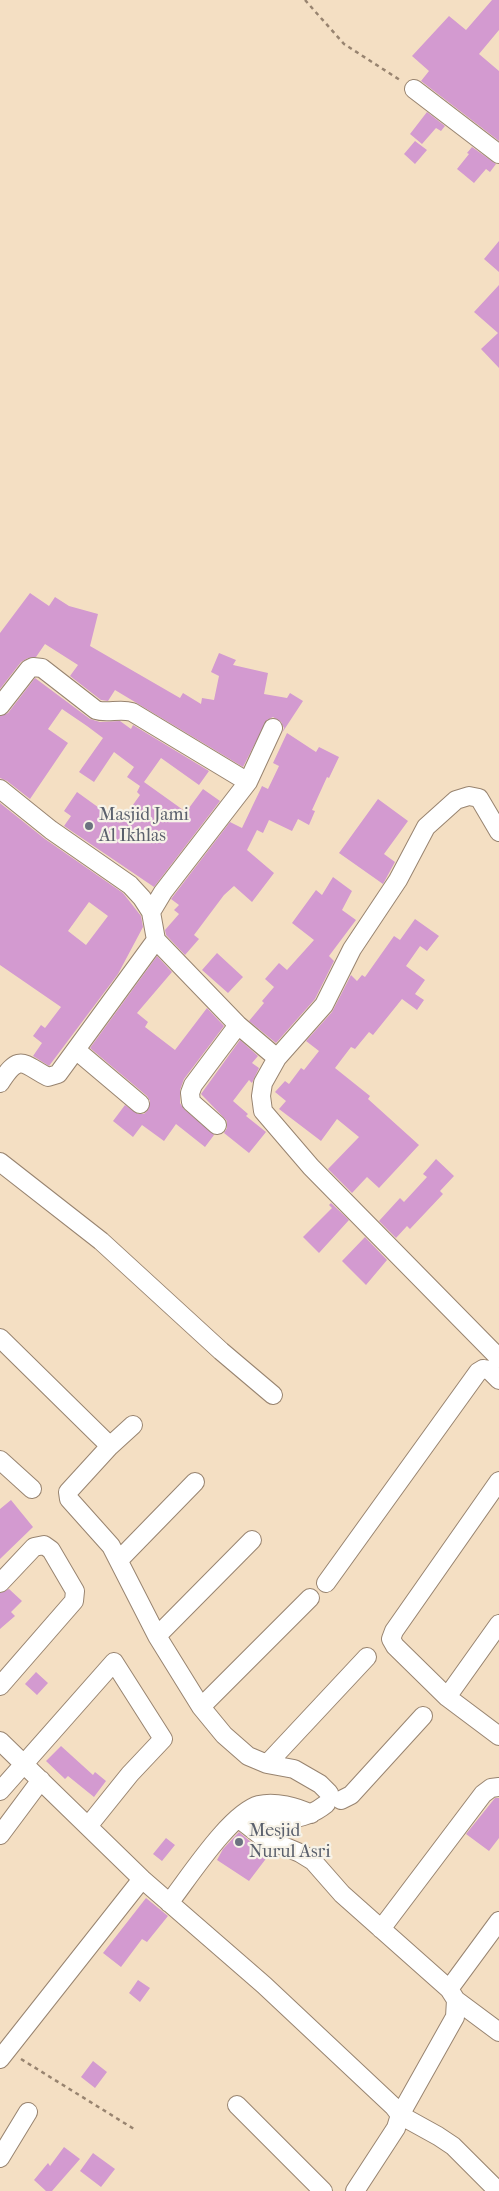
<!DOCTYPE html>
<html>
<head>
<meta charset="utf-8">
<style>
	body { margin:0 }
	canvas { display:block; background:#f4dfc3 }
</style>
</head>
<body>
<canvas width="499" height="2191"></canvas>
<script>
const context = document.querySelector('canvas').getContext('2d');
context.lineJoin = 'round';
function fill(path, color) { context.fillStyle = color; context.fill(path, 'evenodd'); }
function strokePath(path, color, width, dash) { context.strokeStyle = color; context.lineWidth = width; context.lineCap = dash ? 'butt' : 'round'; context.setLineDash(dash || []); context.stroke(path); }
function drawText(font, color, halo, rows, align = 'center') {
  context.font = font + ' "IM FELL French Canon",serif'; context.lineWidth = 4.5; context.setLineDash([]); context.textBaseline = 'middle'; context.strokeStyle = halo; context.fillStyle = color; for (const [text, x, y, turn = 0] of rows) {
    context.save(); context.translate(x, y); context.rotate((+turn || 0) * Math.PI / 180); context.textAlign = isNaN(turn) ? turn : align; if (halo) context.strokeText(text, 0, 0); context.fillText(text, 0, 0); context.restore();
  }
}
fill(new Path2D(`
	M492 0H499V30L479 54 499 71V141L421 81 429 71 412 56 449 16 466 30Z
	M427 112 445 126 441 131 436 128 422 144 410 134Z
	M415 141 427 150 415 164 404 154Z
	M472 147 496 164 490 172 486 169 474 183 457 169 469 154 467 153Z
	M499 241V272L484 259Z
	M499 285V368L481 349 498 333 474 312Z
	M30 593 49 606 55 597 69 606 98 614 90 646 180 698 183 693 201 704 202 698 214 700 219 676 211 672 219 653 236 660 233 665 268 673 264 694 287 698 290 693 303 701 282 733 284 728 281 722 273 717 267 720 243 767 115 690 108 701 101 700 70 676 78 665 45 644 36 657 28 658 21 662 0 689V633Z
	M35 678 90 719 100 722 120 721 131 729 133 725 209 771 199 785 161 758 144 782 186 812 203 789 220 801 154 887 64 826 71 816 64 811 77 792 120 823 140 795 137 792 140 786 127 777 134 767 114 752 94 782 79 772 103 738 87 726 62 709 48 729 68 743 30 799 7 781 0 778V716L8 713Z
	M287 733 316 752 319 747 339 757 329 778 327 777 312 810 315 811 309 825 298 819 292 831 269 820 263 833 257 830 247 850 274 873 252 902 234 886 224 895 194 935 199 939 185 955 166 935 165 930 179 914 174 910 179 905 171 899 230 822 242 828 262 786 268 789 279 766 273 763Z
	M378 799 408 821 384 854 395 862 383 884 339 853Z
	M0 803 45 839 123 893 141 916 143 927 118 974 49 1066 33 1056 42 1043 33 1036 41 1025 45 1028 61 1007 0 965ZM89 902 108 916 86 945 68 931Z
	M333 877 352 891 342 910 356 920 329 956 334 961 315 999 276 1043 249 1021 264 1003 262 1001 274 987 265 979 279 963 287 970 314 940 292 923 316 890 322 895Z
	M415 919 439 936 427 951 420 946 406 966 425 980 415 994 424 1000 417 1010 402 999 373 1035 369 1032 355 1049 351 1047 335 1068 370 1096 368 1099 419 1145 379 1188 367 1177 352 1193 328 1169 359 1137 337 1119 321 1141 279 1109 286 1101 275 1092 285 1081 289 1084 301 1068 304 1070 319 1051 306 1041 332 1012 351 975 357 981 362 975 365 977 394 936 400 940Z
	M217 953 243 977 228 993 202 970Z
	M157 956 172 972 137 1013 148 1022 145 1027 175 1050 207 1008 224 1026 184 1079 180 1090V1103L184 1109 214 1135 205 1147 176 1124 164 1141 142 1125 133 1137 113 1121 125 1105 138 1114H144L148 1110 150 1101 147 1096 90 1048Z
	M240 1040 258 1056 252 1063 259 1068 252 1083 249 1080 233 1101 248 1114 246 1116 266 1132 249 1153 224 1133 227 1128V1121L201 1094Z
	M436 1159 454 1176 440 1191 443 1194 410 1229 407 1226 396 1238 379 1221 400 1198 404 1202 427 1177 423 1174Z
	M331 1203 349 1220 319 1253 303 1237 332 1208 329 1205Z
	M365 1237 387 1260 366 1285 342 1261Z
	M11 1500 33 1527 0 1559V1509Z
	M9 1589 22 1601 11 1612 15 1616 0 1629V1593Z
	M36 1672 48 1683 37 1695 25 1684Z
	M61 1746 93 1775 95 1772 106 1781 94 1797 68 1776 65 1779 46 1761Z
	M495 1798H499V1838L489 1851 466 1834Z
	M239 1832 268 1856 249 1881 217 1860 223 1849Z
	M166 1838 175 1845 162 1861 153 1854Z
	M146 1898 168 1916 147 1942 142 1939 121 1967 103 1953Z
	M138 1980 150 1988 140 2002 129 1993Z
	M93 2061 107 2072 95 2088 81 2077Z
	M64 2147 80 2159 52 2191H46L34 2180 48 2163 50 2166Z
	M93 2153 115 2169 101 2187 80 2171Z`), '#d39ad0');
const minor = new Path2D(`
	M414 89 499 154
	M0 706 29 669 33 667 42 668 96 710C108 714 119 708 132 712L248 782
	M0 789 51 830 130 885 142 898 151 912 156 940 238 1025 277 1058
	M499 832 479 798 469 796 456 800 426 827 398 880 352 949 324 1005 277 1058 263 1083 261 1096 263 1111 311 1167 499 1358
	M151 912 163 892 248 782 273 728
	M76 1050 140 1104
	M0 1083C20 1052 23 1064 48 1077L58 1074 156 940
	M217 1125 191 1102 190 1093 193 1085 238 1025
	M0 1162 101 1241 221 1351 273 1395
	M0 1338 110 1446
	M133 1425 110 1446 68 1492 69 1499 111 1546 157 1636 201 1707 224 1735 248 1756 267 1764 294 1769 320 1784 329 1793
	M0 1460 32 1489
	M499 1481 394 1631 391 1639 395 1646 447 1697 499 1736
	M119 1560 195 1482
	M0 1583 34 1547 44 1545 51 1550 75 1591 74 1601 0 1686
	M326 1583 478 1372 483 1369 489 1370 499 1380
	M157 1636 252 1540
	M447 1697 499 1624
	M201 1707 310 1598
	M0 1741 142 1879 264 1985 394 2107 400 2115 438 2136 453 2146 498 2191
	M267 1764 367 1657
	M0 1791 114 1662 163 1739 130 1774 89 1825
	M341 1800 351 1795 423 1716
	M245 1813C275 1821 301 1824 326 1804
	M238 1818 264 1838 300 1853 313 1861 342 1894 449 1989 456 2000 455 2017 400 2115 396 2128 355 2191
	M0 1835 41 1780
	M169 1903C188 1879 230 1813 259 1805 275 1801 297 1807 311 1814
	M381 1929 483 1794 491 1788 499 1787
	M449 1989 499 1921
	M456 2000 499 2032
	M0 2059 142 1879
	M237 2105 323 2191
	M0 2158 28 2112`);
strokePath(minor, '#988470', 20);
strokePath(new Path2D(`
	M305 0 344 44 400 80
	M21 2059 134 2129`), '#988470', 2.5, [4, 4]);
strokePath(minor, '#fff', 18);
for (const [x, y, r, color] of [
	[89,826,5,"#6b7280"],
	[239,1842,5,"#6b7280"]
]) { const dot = new Path2D(); dot.arc(x, y, r, 0, 2 * Math.PI); context.fillStyle = color; context.fill(dot); strokePath(dot, '#f7f3e8', 2); }
drawText('18px', '#5b616d', '#f7f3e8', [
	["Masjid Jami",99,816],
	["Al Ikhlas",99,837],
	["Mesjid",249,1832],
	["Nurul Asri",249,1853]
], 'left');
</script>
</body>
</html>
